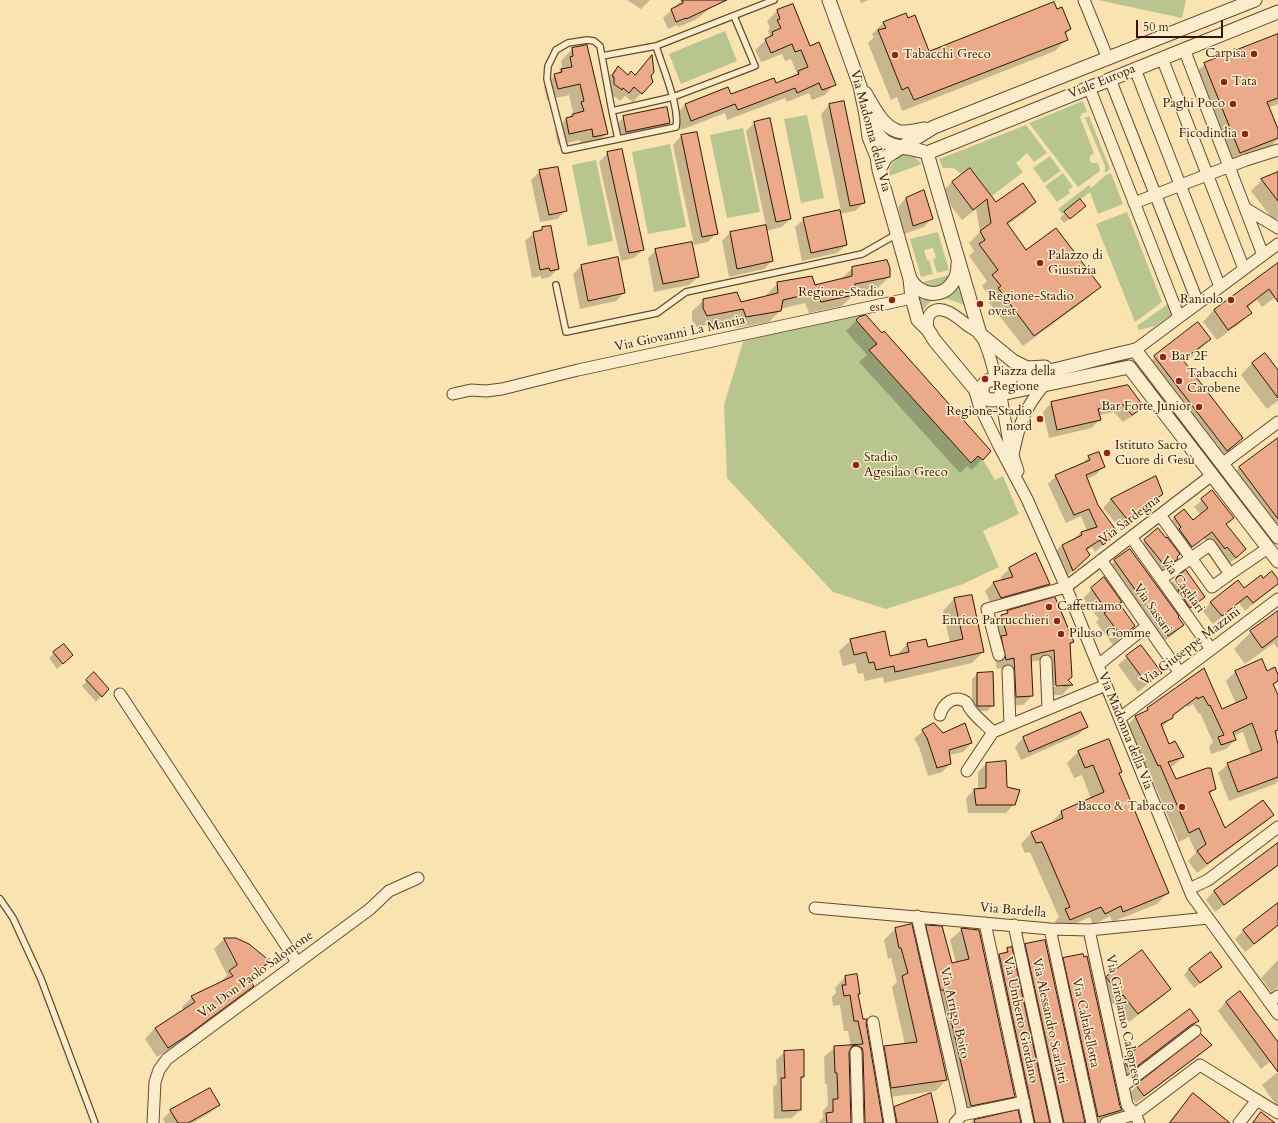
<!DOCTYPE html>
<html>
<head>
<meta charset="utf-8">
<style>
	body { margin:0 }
	#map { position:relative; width:1278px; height:1123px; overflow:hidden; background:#f9e4b1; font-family:Cardo,serif }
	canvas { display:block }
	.scale { position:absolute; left:1136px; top:20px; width:87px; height:18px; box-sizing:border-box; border:2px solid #341604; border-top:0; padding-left:5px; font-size:12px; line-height:14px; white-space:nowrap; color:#341604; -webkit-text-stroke:3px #fbedcc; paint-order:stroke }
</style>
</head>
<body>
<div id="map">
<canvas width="1278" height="1123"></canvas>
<div class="scale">50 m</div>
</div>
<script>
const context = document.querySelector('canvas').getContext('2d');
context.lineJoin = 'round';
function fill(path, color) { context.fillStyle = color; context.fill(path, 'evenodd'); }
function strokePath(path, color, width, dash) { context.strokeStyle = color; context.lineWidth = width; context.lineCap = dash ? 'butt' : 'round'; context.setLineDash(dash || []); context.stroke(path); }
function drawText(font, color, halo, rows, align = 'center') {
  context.font = font + ' Cardo,serif'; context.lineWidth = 3; context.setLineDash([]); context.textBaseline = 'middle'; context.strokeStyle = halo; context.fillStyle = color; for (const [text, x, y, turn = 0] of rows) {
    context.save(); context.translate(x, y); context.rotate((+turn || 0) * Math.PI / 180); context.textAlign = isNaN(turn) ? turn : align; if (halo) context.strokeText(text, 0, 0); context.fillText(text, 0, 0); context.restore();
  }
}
fill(new Path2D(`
	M1098 0H1186L1182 18Z
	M725 31 737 61 681 84 669 54Z
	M1083 101 1087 112 1082 113 1080 117 1094 153 1090 156V161L1092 163H1098L1100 171 1078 187 1029 123Z
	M807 115 824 198 801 203 784 119Z
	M1089 116 1110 169 1105 173V166L1085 118Z
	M1026 125 1047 153 1034 162 1027 153 1016 163 1023 172 992 196 970 168 961 174 954 168H943L939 159Z
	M743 128 760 212 727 218 710 135Z
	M670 144 686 227 648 234 632 152Z
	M904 155 914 157 922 164 889 176C889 165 894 159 904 155Z
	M1050 156 1061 171 1044 183 1033 168Z
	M596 160 613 241 588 246 572 165Z
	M1063 173 1073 187 1068 190 1070 193 1057 202 1045 186Z
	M1111 173 1123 204 1098 214 1090 192 1062 214 1058 209 1089 185 1091 188 1106 175Z
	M1127 212 1162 302 1135 322 1096 224Z
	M938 232 949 270 937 273 933 259 936 258 933 248 924 250 927 260H929L933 274 921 277 910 239Z
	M953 274 951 278 936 289 919 283Z
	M961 284 967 306 945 298 957 289Z
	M916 296 931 301 921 312Z
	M1168 304 1171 313V315L1155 326 1139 330 1137 326Z
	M863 313 872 322 874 340 884 331 991 451 983 460 995 480 1003 476 1019 514 983 531 999 567 963 584 886 609 833 592 727 478 724 405 744 339Z`), '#b9c58f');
fill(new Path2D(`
	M627 0H650L641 9Z
	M682 0H709L712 6 703 14 695 20 678 27 677 25 668 29 663 18Z
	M860 0H869L861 3Z
	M1056 10 1070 29 1065 35 1067 39 1055 51 902 111 897 97 891 100 868 43 874 37 872 34 884 22 929 53Z
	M777 11 809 47 835 84 825 95 812 100 809 93 787 102 785 98 727 120 725 113 681 130 675 115 685 105 776 85 793 78 797 74 791 59 785 61 782 54 761 62 755 50 770 36 768 31 770 28 767 21Z
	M1278 35V104L1268 108 1278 132V139L1269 148 1229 164 1193 75 1205 64Z
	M586 46 607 133 595 145 582 148 580 140 558 145 555 130 566 119 571 117V114L573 112 569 95 547 100 544 86 555 75 560 72 559 69 562 67 561 61 572 49Z
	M644 65 650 76 651 82 633 102 625 96 620 101 614 96 613 98 606 92 604 84 610 75 618 67 628 76H634Z
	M843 102 864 203 855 211 839 214 846 245 837 253 802 261 795 227 804 219 841 211 821 114 829 105Z
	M624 117 669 123 660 131 618 140 615 126Z
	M755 122 790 219 782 227 766 231 772 261 764 269 729 277 722 241 730 233 766 226 746 131Z
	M681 136 717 233 708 242 694 245 673 145Z
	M608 153 643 250 634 258 621 261 599 162Z
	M970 169 996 204 1035 202 1024 213 1007 225 1026 251 1099 287 1088 298 1023 346 987 300 990 297 982 286 987 281 969 256 974 251 969 243 980 232 976 209 962 220 941 193 952 182Z
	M540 171 566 210 557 219 540 222 531 180Z
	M1278 173V218L1274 221 1251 191 1262 180Z
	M906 198 932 218 924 227 904 234 898 207Z
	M1084 206 1064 223 1060 218 1065 213Z
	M542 228 558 269 550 277 541 279V276L532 278 525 241 534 233 539 232Z
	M656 250 698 277 689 285 654 292 648 258Z
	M1278 264V295L1262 307 1257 300 1247 308 1250 313 1239 324 1217 340 1203 322 1214 310Z
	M581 266 624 293 616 301 580 309 573 274Z
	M853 268 889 277 878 288 853 293V295L842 306 809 313 805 303 781 309 780 311 769 322 735 328 731 320 696 327 692 320V311L704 300 740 303 767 297 766 295 778 283 814 286 841 279Z
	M860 317 982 459 972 470 967 466 960 473 859 362 867 355 846 331Z
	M1210 339 1193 356 1184 362 1242 438 1225 455 1210 467 1138 374 1155 357Z
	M1265 354 1278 371V401L1267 409 1241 375 1252 363Z
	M1127 386 1142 407 1134 415 1123 422 1114 412 1099 415 1100 419 1092 428 1049 438 1043 412 1051 403Z
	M1278 439V538L1230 477 1240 467Z
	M1089 457 1103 467 1096 475 1086 479 1097 505 1117 533 1095 552 1092 547 1086 551 1081 563 1065 578 1054 553 1062 545 1073 540 1081 532 1087 531 1081 516 1066 523 1048 484 1056 476 1081 465Z
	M1155 478 1162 494 1148 506 1149 510 1140 518 1118 526 1103 508 1111 499Z
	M1202 500 1226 524 1238 557 1228 564 1217 555 1204 538 1184 553 1167 525 1174 518 1193 522 1201 515 1194 507Z
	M1158 530 1177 559 1168 567 1158 574 1136 549Z
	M1035 554 1048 584 1040 592 992 606 985 591 993 583 1002 581 1001 577 1009 569Z
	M1115 561 1177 617 1183 625 1174 634 1160 644 1106 569Z
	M1104 578 1118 604 1134 626 1113 645 1096 622 1099 619 1083 598Z
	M1176 579 1204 597 1185 613 1170 584Z
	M1263 579 1278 580V583L1245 611 1239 603 1213 624 1203 611 1211 602 1244 590Z
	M971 596 983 652 972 663 884 683 883 677 865 681 863 673 858 674 855 663 843 666 839 651 851 640 889 657 896 656 907 644 927 648 950 643 943 611 954 599Z
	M1007 612 1073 642 1069 646 1067 680 1072 685 1062 695H1047L1045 659 1031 662 1032 696 1023 705 1007 706 1005 667 997 669 992 647V626ZM1051 685H1062V687H1051Z
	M1278 612V649L1274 643 1245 664 1234 649 1251 632Z
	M1140 646 1161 673 1138 692 1118 665Z
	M54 653 72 655 57 669 49 658Z
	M1262 660 1267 672 1278 678V681L1273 686 1278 698V735L1275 736 1278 748V781L1275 784 1229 801 1218 773 1228 764 1251 755 1243 732 1233 736 1235 740 1226 749 1211 754 1209 747 1213 742 1200 713 1199 714 1193 704 1188 707 1187 705 1172 717 1161 728 1169 745 1183 757 1173 766 1170 767 1175 780 1215 788 1209 795 1224 830 1272 815 1263 824 1197 873 1188 861 1196 853 1189 837 1179 842 1150 774 1148 775 1126 727 1135 717 1144 713 1203 670 1222 710 1236 704 1226 681 1235 672Z
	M94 674 108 689 96 702 82 686Z
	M977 674 993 705 987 711H972V679Z
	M1081 713 1087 727 1078 735 1021 760 1015 747 1023 738Z
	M923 731 943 734 971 743 963 752 949 755 950 764 942 772 928 776 919 747 914 739Z
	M1108 740 1121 772 1118 775 1168 893 1157 904 1112 922 1110 916 1093 925 1090 917 1059 931 1055 921 1059 917 1030 852 1025 853 1021 844 1032 832 1050 824 1061 812 1091 799 1082 775 1074 778 1067 763 1078 752Z
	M986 764 1006 788 1014 804 1006 813H968L966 798 974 790H978V772Z
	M1278 844V866L1215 912 1206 900 1214 891Z
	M1278 904V926L1245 952 1235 939 1243 931Z
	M911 925 914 939 927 926 951 964 956 963 950 940 962 929 1014 1096 1003 1108 960 1117 933 1000 928 1002 946 1080 936 1091 881 1098 874 1057 885 1047 905 1045 892 987 897 982 891 958 888 959 884 940 895 929Z
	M224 939H236L269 962 259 972 248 979 253 986 242 996 177 1045 157 1057 145 1039 155 1028 184 1011 182 1007 192 997 220 983V982L227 975 214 949ZM229 950H231L240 969 239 970Z
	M1026 945 1084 1123H1023L990 965 1008 949 1013 958Z
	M1083 958 1121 1110 1110 1121 1102 1123H1086L1053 970 1064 959Z
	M1278 960V987L1271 992 1261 978Z
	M1221 967 1194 988 1184 975 1189 969Z
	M845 977 859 993 857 996 862 1020 865 1023 882 1123H855L851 1059 848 1056 851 1123H818L823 1118V1111L828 1105 827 1084H825L824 1057 835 1047 851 1046 848 1031H844L840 1005 833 1006 832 997 836 993 835 988Z
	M1107 978 1170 989 1162 997 1129 1022 1114 1003 1112 1004 1099 986Z
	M1226 1002 1278 1044V1056L1261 1069 1218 1011Z
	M1198 1021 1189 1030 1181 1034 1122 1079 1116 1067 1125 1059Z
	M1210 1045 1202 1053 1136 1103 1128 1094 1137 1086Z
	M785 1052 803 1077 800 1080V1110L792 1118 774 1119 773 1087 777 1084 776 1060Z
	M1278 1072V1106H1277L1262 1085Z
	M1193 1094 1222 1123H1168Z
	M218 1105 210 1113 193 1123H165L163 1119 171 1111Z
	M895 1107 935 1123H885L884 1118Z
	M1017 1112 1021 1123H970L972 1121Z`), '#0003');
const building = new Path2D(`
	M682 0H727L686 19V18L676 22 671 9 683 3Z
	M1054 2 1057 9 1062 7 1071 29 1065 32 1068 40 914 100 908 87 902 90 878 30 886 28 883 22 906 13 908 18 915 15 929 51Z
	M793 4 810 46 819 42 836 85 822 90 819 83 797 93 795 88 738 110 735 104 691 121 685 104 728 87 731 94 774 78 776 83 799 74 798 71 808 67 801 50 795 52 792 44 771 53 765 39 773 35 772 32 781 28 777 20 780 19 777 10Z
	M1278 34V98L1267 102 1278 129V138L1240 153 1204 63Z
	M587 45 608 134 593 137 592 129 569 134 566 118 573 116V114L584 111 581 102 584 101 580 84 558 89 554 74 562 72 561 69 572 67 570 57 573 56 572 48Z
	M652 55 654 72 651 76 653 82 642 94 634 87 629 93 623 88 622 90 614 84V77L612 76 618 66 628 75 631 71 635 75Z
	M844 101 865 203 850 206 829 104Z
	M667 107 670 123 626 132 623 116Z
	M770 118 791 219 776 222 754 122Z
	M697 132 718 234 702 237 681 135Z
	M622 149 644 250 629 253 607 152Z
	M558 167 567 211 549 215 539 170Z
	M970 168 996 202 1023 183 1036 202 1007 223 1026 250 1056 228 1101 287 1034 336 998 288 1001 286 992 275 998 270 979 244 985 240 980 231 991 223 987 199 973 210 952 182Z
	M1278 172V201L1261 179Z
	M924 190 933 219 913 226 906 198Z
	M1080 199 1086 206 1070 219 1064 212Z
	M840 210 847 245 811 253 803 218Z
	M766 225 773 261 737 269 730 232Z
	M551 226 559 269 550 271 549 268 540 270 533 232 542 230V227Z
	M692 242 699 277 663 284 655 249Z
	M618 257 625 293 588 301 581 265Z
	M887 260 890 268V277L855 284 854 295 821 302 817 292 783 300 781 311 746 317 743 309 707 316 703 308V299L737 292 741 302 778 293 777 282 812 276 815 285 852 276V267Z
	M1278 263V302L1269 289 1247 306 1252 313 1228 330 1214 310Z
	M866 315 882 333 884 331 991 451 983 460 978 456 971 463 869 350 877 344 856 320 859 317Z
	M1198 322 1211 339 1183 360 1243 438 1227 451 1154 356Z
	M1265 353 1278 370V398L1252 363Z
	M1128 385 1144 407 1132 415 1122 404 1098 409 1101 420 1057 430 1051 402Z
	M1278 438V519L1239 467Z
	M1099 452 1105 467 1086 475 1098 505 1118 533 1103 545 1100 540 1086 549 1090 555 1073 571 1062 545 1082 535 1081 532 1097 527 1089 509 1074 515 1055 475 1090 460 1088 456Z
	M1156 476 1163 494 1149 504 1150 510 1126 518 1111 499Z
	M1212 490 1234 518 1226 524 1246 549 1236 558 1227 547 1225 549 1212 532 1192 547 1179 529 1181 527 1174 517 1184 509 1193 520 1208 508 1201 499Z
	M1158 528 1166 538 1167 537 1180 554 1177 557 1178 559 1167 566H1165L1144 540Z
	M1130 549 1179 616 1178 617 1184 625 1168 636 1114 560Z
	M1036 553 1050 584 1001 598 993 582 1013 577 1009 568Z
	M1186 570 1205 597 1190 608 1178 590 1182 587 1175 578Z
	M1272 571 1278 579V584L1253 603 1247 596 1222 616 1210 602 1238 580 1244 588 1261 575 1263 578Z
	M1104 577 1122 602 1119 603 1135 626 1122 637 1104 613 1107 611 1091 588Z
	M972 595 984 652 895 672 894 666 876 670 874 662 869 663 866 652 854 655 850 639 885 631 890 656 909 652 907 643 926 639 928 647 963 639 954 598Z
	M1055 597 1074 642 1070 643 1072 677 1068 680 1073 685 1056 686 1054 650 1031 655 1033 696 1016 697 1014 658 1006 660 1001 636 1007 635 1001 615 1008 613 1007 611Z
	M1278 611V636L1262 648 1250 631Z
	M64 644 73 655 63 664 53 652Z
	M1141 645 1162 673 1147 684 1126 656Z
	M1262 659 1267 671 1275 667 1278 675V681L1273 684 1278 695V730L1275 731 1278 744V777L1238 792 1227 763 1262 750 1252 723 1233 732 1236 740 1221 745 1218 737 1224 735 1210 705 1209 706 1203 696 1198 699 1197 697 1173 715V718L1161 724 1169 744 1175 741 1184 757 1168 762 1176 779 1207 768H1211L1216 789 1209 792 1225 828 1263 800 1274 815 1207 864 1197 851 1206 844 1199 828 1189 833 1160 765 1158 766 1135 716 1148 710 1147 708 1204 668 1222 709 1247 698 1235 671Z
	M94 672 109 689 102 697 86 680Z
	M993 672 994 706H977V673Z
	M1081 712 1088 727 1029 752 1023 737Z
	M934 723 943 733 965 723 972 743 949 750 951 764 937 768 927 738 922 730Z
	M1109 739 1122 772 1119 773 1169 893 1123 912 1121 906 1105 914 1101 907 1070 920 1065 909 1070 907 1042 842 1036 843 1031 832 1063 818 1061 811 1104 792 1093 765 1085 768 1078 751Z
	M1006 761 1007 787 1020 790 1015 805H976L974 789 986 788V763Z
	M1278 843V865L1224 905 1214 891Z
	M1278 903V925L1254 944 1243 930Z
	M912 924 947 1080 891 1088 884 1046 917 1042 902 976 908 973 901 948H899L895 928Z
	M926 925 942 926 952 963 969 959 961 928 979 930 1015 1097 971 1106 944 990H941Z
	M224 938H236L249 944 271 962 256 970 257 973 248 978 254 986 188 1035 168 1048 155 1028 195 1002 191 996 233 976 229 971 237 965Z
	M1045 940 1085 1123H1064L1025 944Z
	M1012 947 1050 1123H1035L999 954 1008 952 1007 948Z
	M1142 950 1171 989 1138 1014 1123 995 1121 997 1106 977Z
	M1211 952 1222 967 1200 983 1189 969Z
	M1083 954 1084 957 1087 956 1120 1106 1122 1110 1098 1117 1063 958Z
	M857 974 860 994H858L863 1019H867L866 1023 883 1123H865L863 1052 862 1048 856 1045 852 1046 849 1052 851 1123H827L826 1113 833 1112V1099H838L837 1073H835L834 1046 863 1044 858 1021H854L850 995 844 996 842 985H846L845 976Z
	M1240 991 1278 1042V1072L1226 1002Z
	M1190 1009 1199 1021 1191 1025 1131 1071 1125 1063 1124 1058Z
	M1201 1034 1212 1045 1144 1096 1136 1085Z
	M804 1050V1077H801V1110L782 1111 781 1078H785L784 1051Z
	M210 1088 220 1105 188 1123H178L170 1110Z
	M931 1093 938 1123H897L894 1107Z
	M1193 1093 1230 1123H1170Z
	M1018 1110 1021 1123H975L974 1120Z
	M1261 1112 1275 1123H1253Z`);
fill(building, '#ebaa89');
strokePath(building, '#341604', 1);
const service = new Path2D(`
	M656 46C662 66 680 107 676 127L565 150 547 79 548 66 556 50 568 43 587 40 594 41 600 46 612 111 673 97 755 66 734 16
	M602 56 656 46 774 0
	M612 111 618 139
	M556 285 566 332 657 313 686 292 862 254 897 234
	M0 899 13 918 41 979 95 1123`);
const minor = new Path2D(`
	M1084 0 1108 59
	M1184 49 1263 255
	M1162 58 1244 269
	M1135 69 1220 287
	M1110 79 1198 303
	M1089 87 1179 317
	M1134 203 1246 160 1278 150
	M1245 208 1278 228
	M928 330C927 324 927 316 932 312 943 304 958 318 967 325 971 328 977 331 980 334 987 343 994 370 996 381
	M1135 350 1278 244
	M974 388 979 405 999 446 1027 499 1066 587 1192 896 1278 1014
	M453 394 471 390 486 391 502 389 578 370 912 298
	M1001 396 1009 443 1018 471
	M1013 455C1019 424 1024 409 1044 385
	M1222 464 1278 422
	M1160 515 1212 587 1230 574
	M1131 537 1211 649
	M1101 560 1180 673
	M1161 579 1210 545 1230 574 1268 548
	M999 655 987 609 1066 587 1212 475
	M1046 661 1048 709
	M1098 665 1147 626
	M1008 671 1010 725
	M120 694 297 962
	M940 715C943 704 954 694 966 702 968 704 969 708 971 710 977 718 986 725 993 732
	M1120 718 1278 599
	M967 771 993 732 1106 685
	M1189 889 1208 880 1278 827
	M815 908 1050 929 1089 930 1208 918
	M917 916 961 1107 962 1115
	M985 923 1028 1123
	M1014 925 1057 1123
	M1050 929 1092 1123
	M1089 930 1127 1105 1135 1114 1139 1123
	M1269 1002 1278 996
	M873 1022 890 1123
	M856 1052 858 1123
	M1123 1086 1195 1031
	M962 1115 1024 1102
	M153 1123 155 1082 159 1070 167 1059 370 909 389 891 418 878
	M955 1123 962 1115
	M1106 1123 1135 1114 1200 1065 1278 1113
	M1239 1123 1257 1100`);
const tertiary = new Path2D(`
	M829 0 860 86 866 115 869 137 877 157 879 170 910 279 912 298 918 320 928 330 935 341 974 388 984 398
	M865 93C873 106 881 125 897 131 905 134 916 130 925 129
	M869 120C887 155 897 142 927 153
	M927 153 1278 12
	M927 153 980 334 1013 361 1027 368 1045 367
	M879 170 886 157 892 153 934 127 1255 0
	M910 279C919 295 942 300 953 282 957 277 958 270 958 264
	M982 390a10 10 0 1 1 20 0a10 10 0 1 1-20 0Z
	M999 383C1044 373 1089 361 1135 350L1278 537
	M1001 394 1129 367 1278 561`);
strokePath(service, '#654a2f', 8);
strokePath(minor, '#654a2f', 13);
strokePath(tertiary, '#654a2f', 15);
strokePath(service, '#fbedcc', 5.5);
strokePath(minor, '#fbedcc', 11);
strokePath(tertiary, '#fbedcc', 13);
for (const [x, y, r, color] of [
	[1254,54,4,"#8f2418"],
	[895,55,4,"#8f2418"],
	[1224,82,4,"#8f2418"],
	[1233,104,4,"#8f2418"],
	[1245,134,4,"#8f2418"],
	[1040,263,4,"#8f2418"],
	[892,300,4,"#8f2418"],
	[1231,300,4,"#8f2418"],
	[980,304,4,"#8f2418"],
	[1163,357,4,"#8f2418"],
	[985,379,4,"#8f2418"],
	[1179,381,4,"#8f2418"],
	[1199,407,4,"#8f2418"],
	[1040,419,4,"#8f2418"],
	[1107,453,4,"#8f2418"],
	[856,465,4,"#8f2418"],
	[1049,607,4,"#8f2418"],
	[1057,621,4,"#8f2418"],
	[1061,634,4,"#8f2418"],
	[1182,807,4,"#8f2418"]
]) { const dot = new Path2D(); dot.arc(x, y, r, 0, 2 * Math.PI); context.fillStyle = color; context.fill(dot); strokePath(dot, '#fbedcc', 1.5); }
drawText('13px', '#341604', '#fbedcc', [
	["Carpisa",1246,54,"right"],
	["Tabacchi Greco",903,55],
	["Tata",1232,82],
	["Paghi Poco",1225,104,"right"],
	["Ficodindia",1237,134,"right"],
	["Palazzo di",1048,256],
	["Giustizia",1048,271],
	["Regione-Stadio",884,293,"right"],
	["est",884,308,"right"],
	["Regione-Stadio",988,297],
	["ovest",988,312],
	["Raniolo",1223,300,"right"],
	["Bar 2F",1171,357],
	["Piazza della",993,372],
	["Regione",993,387],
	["Tabacchi",1187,374],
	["Carobene",1187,389],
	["Bar Forte Junior",1191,407,"right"],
	["Regione-Stadio",1032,412,"right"],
	["nord",1032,427,"right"],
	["Istituto Sacro",1115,446],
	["Cuore di Gesù",1115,461],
	["Stadio",864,458],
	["Agesilao Greco",864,473],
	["Caffettiamo",1057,607],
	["Enrico Parrucchieri",1049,621,"right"],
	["Piluso Gomme",1069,634],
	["Bacco & Tabacco",1174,807,"right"]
], 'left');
drawText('13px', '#341604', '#fbedcc', [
	["Viale Europa",1102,82,-22],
	["Via Madonna della Via",870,131,75],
	["Via Giovanni La Mantia",680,334,-12],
	["Via Sardegna",1130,520,-37],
	["Via Cagliari",1182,585,54],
	["Via Sassari",1152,609,55],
	["Via Giuseppe Mazzini",1191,647,-37],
	["Via Madonna della Via",1125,731,68],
	["Via Bardella",1013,911,5],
	["Via Don Paolo Salomone",256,975,-36],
	["Via Arrigo Boito",954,1013,77],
	["Via Umberto Giordano",1020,1020,78],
	["Via Girolamo Calopreso",1123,1020,78],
	["Via Alessandro Scarlatti",1049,1021,78],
	["Via Caltabellotta",1085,1023,78]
]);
</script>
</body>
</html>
